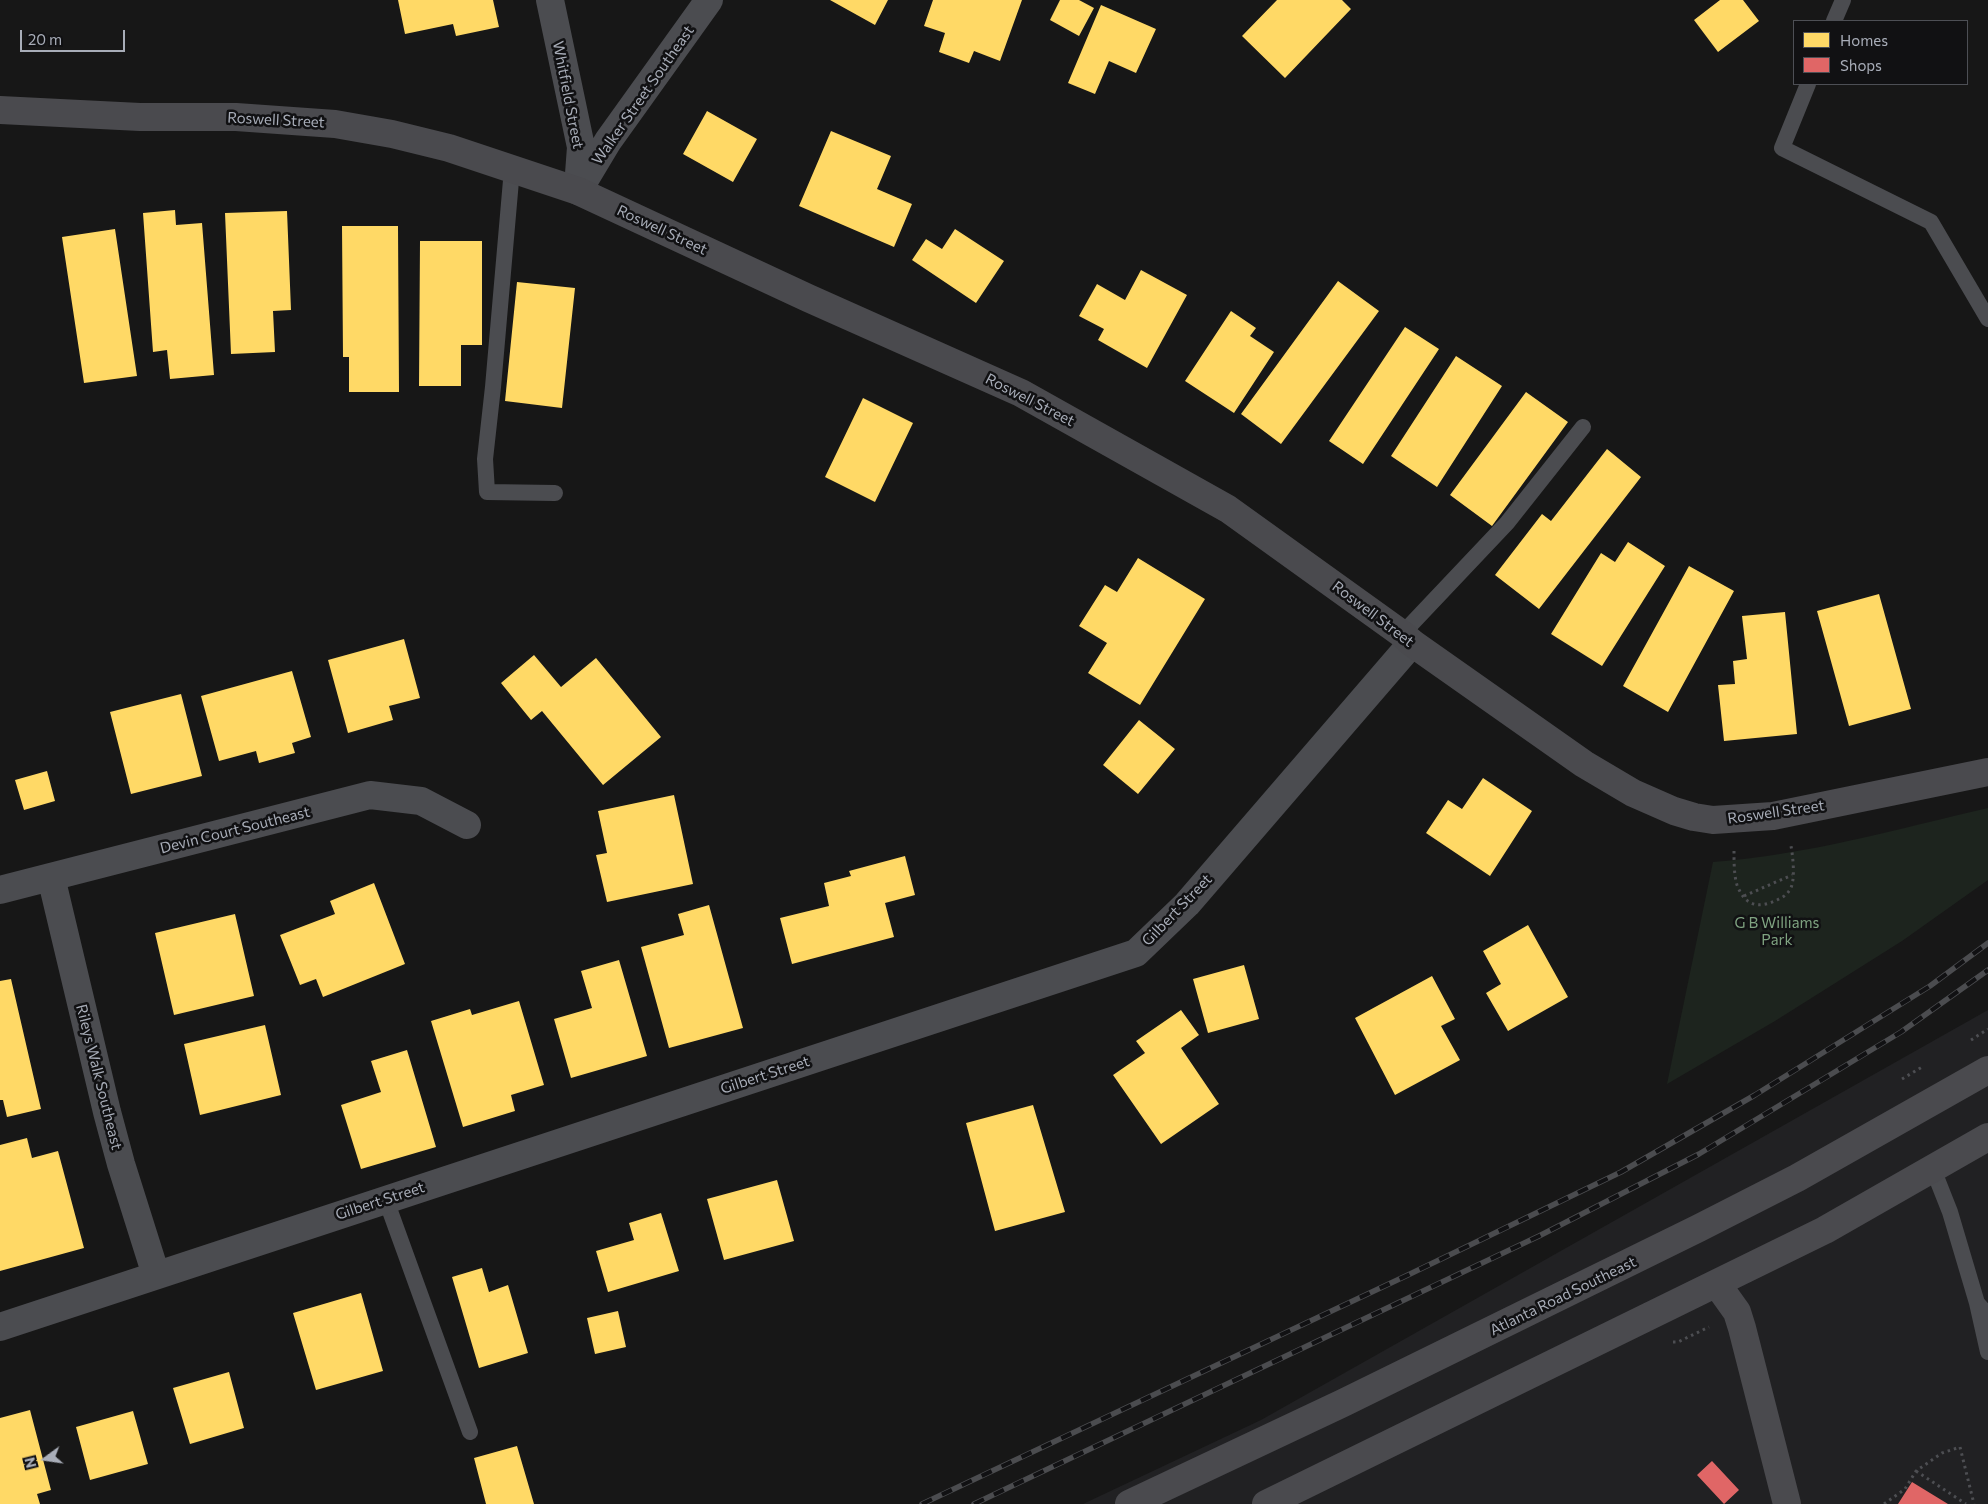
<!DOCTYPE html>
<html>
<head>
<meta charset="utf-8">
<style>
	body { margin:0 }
	#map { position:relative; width:1988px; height:1504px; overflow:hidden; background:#171717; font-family:Commissioner,sans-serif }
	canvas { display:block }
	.legend { position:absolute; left:1793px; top:20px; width:175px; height:65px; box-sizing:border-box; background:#111113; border:1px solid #4d4f55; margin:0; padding:6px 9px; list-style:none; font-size:15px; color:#a8adb8 }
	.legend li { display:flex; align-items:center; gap:10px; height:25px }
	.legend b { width:25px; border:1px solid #4d4f55 }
	.north { position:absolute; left:20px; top:1434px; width:50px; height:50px; -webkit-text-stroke:4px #111113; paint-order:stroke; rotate:256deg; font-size:14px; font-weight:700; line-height:20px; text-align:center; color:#a8adb8 }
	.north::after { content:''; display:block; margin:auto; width:18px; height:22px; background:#a8adb8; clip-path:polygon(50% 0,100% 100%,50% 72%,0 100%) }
	.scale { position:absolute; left:20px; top:30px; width:105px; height:22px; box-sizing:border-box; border:2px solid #a8adb8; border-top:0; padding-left:6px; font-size:15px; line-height:18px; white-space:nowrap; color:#a8adb8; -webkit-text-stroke:4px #111113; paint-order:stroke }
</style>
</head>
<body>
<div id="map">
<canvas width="1988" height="1504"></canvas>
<ul class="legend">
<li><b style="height:14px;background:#ffd966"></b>Homes</li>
<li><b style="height:14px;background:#e06666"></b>Shops</li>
</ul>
<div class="north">N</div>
<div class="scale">20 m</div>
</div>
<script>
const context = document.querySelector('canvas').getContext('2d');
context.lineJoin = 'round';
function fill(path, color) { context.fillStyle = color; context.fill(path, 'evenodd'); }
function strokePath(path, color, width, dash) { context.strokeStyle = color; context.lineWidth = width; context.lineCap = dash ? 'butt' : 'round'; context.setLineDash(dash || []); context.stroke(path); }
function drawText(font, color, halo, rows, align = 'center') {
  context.font = font + ' Commissioner,sans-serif'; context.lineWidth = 5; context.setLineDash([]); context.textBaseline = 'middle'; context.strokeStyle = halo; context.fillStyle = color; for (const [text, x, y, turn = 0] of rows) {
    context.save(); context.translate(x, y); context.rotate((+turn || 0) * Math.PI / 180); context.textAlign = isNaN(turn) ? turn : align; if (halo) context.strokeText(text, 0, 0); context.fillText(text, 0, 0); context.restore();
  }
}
fill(new Path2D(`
	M1988 1010V1504H1083L1261 1420Z`), '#212123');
fill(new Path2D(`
	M1988 808V880L1902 941 1775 1021 1667 1084 1713 862C1807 855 1897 829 1988 808Z`), '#1d241e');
fill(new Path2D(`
	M398 0H493L499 27 456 36 453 24 405 34Z
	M830 0H888L875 25Z
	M933 0H1022L1000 61 974 51 969 63 939 52 945 33 924 26Z
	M1060 0H1079L1094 8 1079 36 1050 20Z
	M1277 0H1342L1351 9 1285 78 1242 36Z
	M1720 0H1743L1759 21 1718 52 1694 20Z
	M1101 5 1156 29 1136 73 1109 61 1095 94 1068 83Z
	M707 111 757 139 733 182 683 154Z
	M831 131 891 156 877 189 912 204 894 247 799 206Z
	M175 210 176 225 202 223 214 375 170 379 167 350 153 352 143 213Z
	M287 211 291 310 273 311 275 352 231 354 225 213Z
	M342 226H398L399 392H349V357H343Z
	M115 229 137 376 84 383 62 237Z
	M955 229 1004 261 976 303 912 260 926 239 942 249Z
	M420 241H482V345H461V386H419Z
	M1141 270 1187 295 1147 368 1098 340 1104 329 1079 316 1097 284 1125 300Z
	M1338 281 1379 311 1281 444 1241 414Z
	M517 282 575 288 562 408 505 401Z
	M1231 311 1256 328 1250 336 1274 352 1234 413 1185 381Z
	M1405 327 1439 349 1363 464 1329 441Z
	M1456 356 1502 386 1437 487 1391 456Z
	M1526 392 1568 422 1492 526 1450 495Z
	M863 398 913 423 875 502 825 477Z
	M1607 449 1641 477 1539 609 1495 575 1542 514 1551 521Z
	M1628 542 1665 566 1602 666 1551 634 1601 553 1615 562Z
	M1138 558 1205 599 1140 705 1088 673 1107 643 1079 626 1105 585 1117 592Z
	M1689 566 1734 591 1668 712 1623 686Z
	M1879 594 1911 709 1849 726 1817 611Z
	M1785 612 1797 734 1724 741 1718 685 1735 684 1733 661 1747 659 1742 616Z
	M404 639 420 698 389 706 393 720 348 733 328 660Z
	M534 655 561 687 596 658 661 737 603 785 542 711 531 720 501 683Z
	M292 671 311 737 292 743 295 753 259 763 256 751 219 761 201 696Z
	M181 694 202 776 131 794 110 712Z
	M1139 720 1175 749 1138 794 1103 765Z
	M47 771 55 801 24 810 15 780Z
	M1483 778 1532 811 1490 876 1426 833 1448 800 1462 809Z
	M674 795 693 884 607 902 596 855 607 853 598 811Z
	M905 856 915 895 885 903 894 937 792 964 780 918 829 906 824 883 851 876 849 871Z
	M374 883 405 964 323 997 316 979 300 985 280 935 335 914 330 901Z
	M709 905 743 1028 669 1048 641 947 684 935 678 914Z
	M235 914 254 996 174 1015 155 933Z
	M1528 925 1568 997 1508 1031 1486 993 1501 984 1483 951Z
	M619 960 647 1056 571 1078 554 1019 592 1008 581 971Z
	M1244 965 1259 1019 1208 1033 1193 979Z
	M1432 976 1455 1019 1441 1026 1460 1060 1395 1095 1355 1018Z
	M11 979 41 1109 7 1117 3 1100H0V981Z
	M519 1001 544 1085 511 1095 515 1111 463 1127 431 1021 470 1009 472 1015Z
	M1181 1010 1199 1035 1181 1048 1219 1104 1161 1144 1113 1075 1145 1053 1136 1041Z
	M265 1025 281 1095 200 1115 184 1044Z
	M407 1050 436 1147 361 1169 341 1105 381 1092 371 1061Z
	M1033 1105 1065 1212 995 1231 966 1123Z
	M27 1138 32 1158 58 1151 84 1248 0 1271V1145Z
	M777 1180 794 1241 724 1260 707 1199Z
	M661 1213 679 1271 608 1292 596 1251 634 1240 629 1223Z
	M482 1268 489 1292 508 1285 528 1353 479 1368 452 1277Z
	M361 1293 383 1371 316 1390 293 1313Z
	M618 1311 626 1347 595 1354 587 1318Z
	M229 1372 244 1428 190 1444 173 1388Z
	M30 1410 51 1490 37 1494 40 1504H0V1418Z
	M133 1411 148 1464 90 1480 76 1427Z
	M517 1446 534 1504H486L474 1458Z`), '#ffd966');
fill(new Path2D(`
	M1712 1461 1739 1490 1724 1504 1697 1475Z
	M1912 1482 1948 1504H1898Z`), '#e06666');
strokePath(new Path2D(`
	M1734 851C1734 862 1734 875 1737 885 1745 906 1758 909 1777 900 1781 898 1786 896 1789 891 1796 883 1793 857 1791 846
	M1744 896 1792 875
	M1971 1040 1988 1029
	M1902 1079 1922 1067
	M1673 1342H1678L1709 1327
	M1916 1471 1966 1504
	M1884 1504 1905 1489 1916 1471 1942 1453 1960 1447 1974 1504`), '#4d4e52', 3, [2.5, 4]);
strokePath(new Path2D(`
	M1834 21 1843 0
	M1808 84 1782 148 1931 222 1988 319
	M512 169 493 387 485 459 487 492 555 493
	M1402 634 1507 523 1583 427
	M1933 1169 1950 1212 1977 1303 1988 1315
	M386 1200 470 1432
	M1977 1303 1988 1352`), '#4b4c50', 16);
strokePath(new Path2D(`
	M550 0 581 147 578 187
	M578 191 608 141 709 0
	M51 877 107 1112 121 1164 156 1275
	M0 890 370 795 421 801 467 825
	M0 1327 1136 953 1187 904 1412 643`), '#4b4c50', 28);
strokePath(new Path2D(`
	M0 110 140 117H236L335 124 392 134 449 148 578 191 808 298 1021 393 1228 509 1402 634 1412 643 1584 764 1633 793 1674 811 1694 817 1713 820 1773 816 1988 772
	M1717 1284 1737 1312 1742 1328 1787 1504
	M1129 1504 1343 1403 1699 1228 1797 1178 1988 1070
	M1266 1504 1825 1230 1988 1137`), '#4a4a4e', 28);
const rail = new Path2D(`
	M922 1504 1410 1274 1621 1172 1755 1095 1930 986 1988 943
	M974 1504 1539 1236 1699 1154 1901 1032 1988 970`);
strokePath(rail, '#4b4c4f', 5.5);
strokePath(rail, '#111113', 4, [11]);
drawText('15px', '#a8adb8', '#111113', [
	["Whitfield Street",568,95,79],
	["Walker Street Southeast",643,95,-55],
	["Roswell Street",276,120,3],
	["Roswell Street",662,230,25],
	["Roswell Street",1030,400,27],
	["Roswell Street",1373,614,37],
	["Roswell Street",1776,812,-8],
	["Devin Court Southeast",235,830,-14],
	["Gilbert Street",1177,910,-46],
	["Gilbert Street",765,1075,-18],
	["Rileys Walk Southeast",99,1077,76],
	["Gilbert Street",380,1201,-18],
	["Atlanta Road Southeast",1563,1296,-26]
]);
drawText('15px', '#7fa381', '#111113', [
	["G B Williams",1777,923],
	["Park",1777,940]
]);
</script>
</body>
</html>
